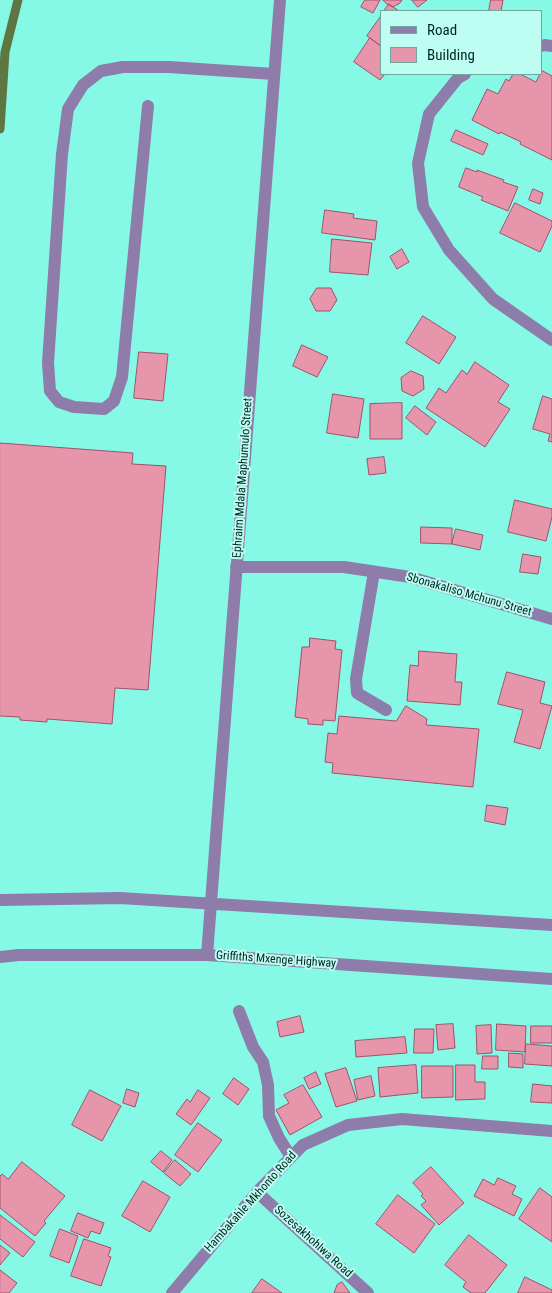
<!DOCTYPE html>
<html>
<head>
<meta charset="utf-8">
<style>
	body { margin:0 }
	#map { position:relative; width:552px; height:1293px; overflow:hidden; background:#86f9e6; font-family:"Roboto Condensed",sans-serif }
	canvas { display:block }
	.legend { position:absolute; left:380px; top:10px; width:162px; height:65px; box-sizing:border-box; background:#befdf1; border:1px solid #72a79d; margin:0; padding:6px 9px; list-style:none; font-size:15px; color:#002620 }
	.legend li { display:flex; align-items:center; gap:10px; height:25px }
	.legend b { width:25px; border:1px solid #72a79d }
</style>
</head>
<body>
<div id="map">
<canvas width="552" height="1293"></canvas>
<ul class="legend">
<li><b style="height:6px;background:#8e7cab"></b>Road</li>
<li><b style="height:14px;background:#e695ab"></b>Building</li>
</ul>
</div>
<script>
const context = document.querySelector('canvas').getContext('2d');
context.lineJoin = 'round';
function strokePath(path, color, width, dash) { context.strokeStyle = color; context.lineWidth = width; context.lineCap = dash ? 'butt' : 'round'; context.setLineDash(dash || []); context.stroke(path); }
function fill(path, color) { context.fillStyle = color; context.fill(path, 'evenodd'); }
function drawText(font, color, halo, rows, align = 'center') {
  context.font = font + ' "Roboto Condensed",sans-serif'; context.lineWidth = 4; context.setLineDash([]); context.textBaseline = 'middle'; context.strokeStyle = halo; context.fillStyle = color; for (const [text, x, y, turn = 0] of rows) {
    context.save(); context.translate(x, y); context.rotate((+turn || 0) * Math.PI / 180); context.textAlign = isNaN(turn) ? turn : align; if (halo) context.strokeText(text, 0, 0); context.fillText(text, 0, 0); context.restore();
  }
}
strokePath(new Path2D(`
	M0 129 5 52 18 0`), '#5d7642', 9);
const building = new Path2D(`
	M365 0H380L373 13 361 7Z
	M383 0H402L400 3 393 7 387 4Z
	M412 0H427L418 7Z
	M491 0H503L501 11H489Z
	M389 4 393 7 399 11H384Z
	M381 16V46L367 36Z
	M370 38 381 46V74H385L380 80 354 62Z
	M541 70 552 76V160L520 144 521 142 500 132 499 134 472 120 487 89 498 94 506 79 509 81 513 74H520L536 82 540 74H541Z
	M456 130 488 144 483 155 451 141Z
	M466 168 477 172V170L504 180 503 182 518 187 508 211 481 200 483 197 459 187Z
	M533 189 543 193 540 204 529 200Z
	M515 203 552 221V226L540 252 500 233Z
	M325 210 354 214 353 218 377 221 375 240 322 233Z
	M332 239 372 243 368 275 330 272Z
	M402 249 409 262 397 269 390 257Z
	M317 288H331L337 300 330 311H316L310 299Z
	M423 316 456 337 439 364 406 343Z
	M302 345 328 357 317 377 293 366Z
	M139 352 168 354 163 401 134 398Z
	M475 362 509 385 498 402 510 409 485 447 426 408 439 388 446 393 462 370 467 374Z
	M411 371 423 376 424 389 413 396 402 391 401 378Z
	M333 394 364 399 358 438 327 433Z
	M543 396 552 399V442L548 441 550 434 533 429Z
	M402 403V439H370V404Z
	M415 406 436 422 427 435 406 418Z
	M0 443 133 453 132 464 166 466 148 690 115 688 112 724 47 719V722L20 720V717L0 716Z
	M384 457 386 473 369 475 367 459Z
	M515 500 552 509V517L546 541 508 532Z
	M421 527 452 528V544L421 543Z
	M456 529 483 535 480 550 452 544Z
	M523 554 541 557 538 574 520 572Z
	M310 638 336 641 335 649 342 650 335 721 323 720V725L308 724V719L295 717 302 647H309Z
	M419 651 457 654 455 682H462L460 705 407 701 410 665 418 666Z
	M507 672 545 682 540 703 552 706 540 749 514 742 523 710 498 704Z
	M406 706 427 719 426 725 479 729 473 787 332 773 333 763 325 762 328 733 337 734 339 716 396 721Z
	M487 805 508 808 505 825 485 821Z
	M300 1016 304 1032 280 1037 277 1022Z
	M453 1024 455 1048 438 1050 436 1025Z
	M497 1024 526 1026 525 1052 496 1050Z
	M491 1025 492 1053 477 1054 476 1026Z
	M531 1026H552V1043H531Z
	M415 1029H434L433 1053H414Z
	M405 1037 407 1053 356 1057 355 1041Z
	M526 1044 552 1046V1066L525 1064Z
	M509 1053 523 1054V1068L509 1067Z
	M483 1056H498V1069H482Z
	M416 1065 418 1093 380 1097 378 1068Z
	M456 1065H475V1082H485V1099L456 1100Z
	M422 1066H453V1097L422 1098Z
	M346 1068 357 1101 336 1107 325 1074Z
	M316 1072 321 1084 309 1089 304 1078Z
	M371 1076 375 1096 358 1100 354 1080Z
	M234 1078 249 1089 238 1105 223 1094Z
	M533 1084 552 1086V1103L531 1102Z
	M303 1085 322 1117 290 1135 276 1110 289 1103 284 1095Z
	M127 1089 139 1093 135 1107 123 1103Z
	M90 1090 121 1106 102 1141 72 1125Z
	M198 1090 210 1098 191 1125 176 1114 187 1099 190 1102Z
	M198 1123 222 1140 198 1172 175 1155Z
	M161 1151 172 1160 163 1172 151 1162Z
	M175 1160 191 1174 180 1186 164 1173Z
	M22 1162 65 1196 44 1221 46 1223 35 1236 0 1208V1176L2 1174 8 1179Z
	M431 1167 464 1203 439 1225 421 1205 426 1201 421 1196 423 1194 413 1183Z
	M498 1178 516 1186 512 1194 522 1199 514 1216 474 1196 483 1179 494 1185Z
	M143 1181 170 1197 150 1232 122 1216Z
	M540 1188 552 1197V1242L519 1219Z
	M398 1195 435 1224 414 1253 376 1224Z
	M78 1213 104 1223 100 1234 91 1231 88 1238 71 1231Z
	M0 1215 35 1242 23 1257 0 1239Z
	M60 1229 78 1236 69 1263 50 1256Z
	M469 1235 507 1265 485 1293H471L463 1287 466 1282 445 1265Z
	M84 1239 111 1248 108 1256 111 1257 101 1286 71 1276Z
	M0 1245 10 1253 0 1265Z
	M0 1270 17 1283 9 1293H0Z
	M525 1277 552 1290V1293H518Z
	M262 1279 282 1293H252Z
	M342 1282 350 1293H334L337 1285Z`);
fill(building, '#e695ab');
strokePath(building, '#a15169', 1);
strokePath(new Path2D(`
	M541 46 545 45 552 46
	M465 74 458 78 429 114 418 163 423 207 449 250 493 299 552 340
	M148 106 122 377 114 401 104 409 74 407 59 402 50 391 48 363 62 154 68 109 83 85 101 71 123 67H169L274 74
	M236 567H344L410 577 552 619
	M374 572 356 679 357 693 386 710
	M0 900 120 898 552 925
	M207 955 280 0
	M0 957 19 955H207L552 979
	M239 1011 253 1047 263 1062 268 1085 269 1116 279 1138 291 1157
	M257 1192 368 1293
	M172 1293 257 1192 303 1145 348 1125 402 1119 552 1131`), '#8e7cab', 12);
drawText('12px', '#002620', '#befdf1', [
	["Ephraim Mdala Maphumulo Street",243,478,-86],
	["Sbonakaliso Mchunu Street",469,595,16],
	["Griffiths Mxenge Highway",276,960,4],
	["Hambakahle Mkhonto Road",251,1202,-48],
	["Sozesakhohlwa Road",313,1242,42]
]);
</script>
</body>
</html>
